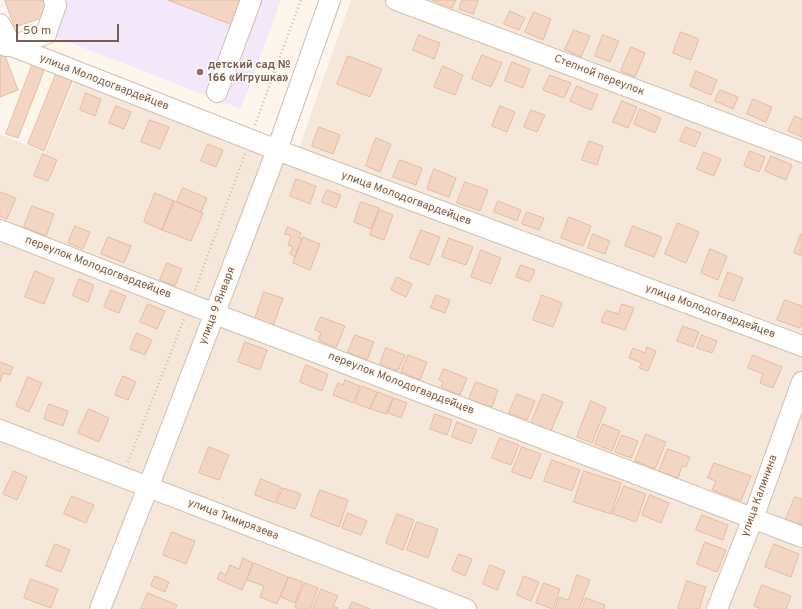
<!DOCTYPE html>
<html>
<head>
<meta charset="utf-8">
<style>
	body { margin:0 }
	#map { position:relative; width:802px; height:609px; overflow:hidden; background:#fdf6ec; font-family:Overpass,sans-serif }
	canvas { display:block }
	.scale { position:absolute; left:16px; top:24px; width:103px; height:18px; box-sizing:border-box; border:2px solid #7a5c4d; border-top:0; padding-left:5px; font-size:12px; line-height:14px; white-space:nowrap; color:#7a5c4d; -webkit-text-stroke:3px #fffaf3; paint-order:stroke }
</style>
</head>
<body>
<div id="map">
<canvas width="802" height="609"></canvas>
<div class="scale">50 m</div>
</div>
<script>
const context = document.querySelector('canvas').getContext('2d');
context.lineJoin = 'round';
function fill(path, color) { context.fillStyle = color; context.fill(path, 'evenodd'); }
function strokePath(path, color, width, dash) { context.strokeStyle = color; context.lineWidth = width; context.lineCap = dash ? 'butt' : 'round'; context.setLineDash(dash || []); context.stroke(path); }
function drawText(font, color, halo, rows, align = 'center') {
  context.font = font + ' Overpass,sans-serif'; context.lineWidth = 3; context.setLineDash([]); context.textBaseline = 'middle'; context.strokeStyle = halo; context.fillStyle = color; for (const [text, x, y, turn = 0] of rows) {
    context.save(); context.translate(x, y); context.rotate((+turn || 0) * Math.PI / 180); context.textAlign = isNaN(turn) ? turn : align; if (halo) context.strokeText(text, 0, 0); context.fillText(text, 0, 0); context.restore();
  }
}
fill(new Path2D(`
	M351 0H802V609H0V134L45 153 75 80 293 165Z`), '#f5e8da');
fill(new Path2D(`
	M63 0H281L241 109 50 35Z`), '#f3e8fa');
const building = new Path2D(`
	M5 0H47L48 16 15 27Z
	M168 0H241L231 24Z
	M432 0H456L452 8Z
	M462 0H476L478 1 473 14 459 9Z
	M510 11 525 18 519 30 504 24Z
	M534 12 551 19 543 40 525 32Z
	M574 30 590 36 581 57 565 50Z
	M681 32 699 39 691 60 673 53Z
	M419 35 440 43 434 59 413 50Z
	M603 35 619 41 610 62 595 56Z
	M631 47 645 53 635 77 621 71Z
	M4 53 18 90 0 97V54Z
	M482 55 502 63 491 87 472 79Z
	M348 56 382 69 370 97 337 84Z
	M512 62 530 69 523 88 505 81Z
	M33 63 45 68 18 138 6 134Z
	M443 66 463 75 455 95 434 87Z
	M58 69 74 76 44 151 28 144Z
	M696 71 717 80 711 95 690 86Z
	M550 75 571 83 564 98 543 90Z
	M577 86 598 95 591 110 570 101Z
	M720 90 738 97 733 109 715 101Z
	M86 93 101 99 95 116 80 110Z
	M753 99 772 107 766 122 747 114Z
	M622 101 637 107 628 128 613 122Z
	M116 106 131 112 124 129 109 123Z
	M500 106 515 112 507 132 492 126Z
	M640 109 661 118 655 133 634 124Z
	M531 110 545 115 537 132 524 127Z
	M795 116 802 119V137L788 131Z
	M150 120 169 127 160 149 141 142Z
	M319 127 340 135 333 154 312 146Z
	M686 127 701 133 695 147 680 141Z
	M376 138 391 144 380 172 366 166Z
	M589 141 603 146 597 165 582 160Z
	M208 144 223 150 216 167 201 161Z
	M750 151 765 157 759 172 744 166Z
	M704 152 721 159 714 176 697 169Z
	M43 154 57 160 48 181 34 176Z
	M771 156 792 165 786 180 765 171Z
	M400 160 422 168 416 185 393 177Z
	M434 169 456 178 449 197 427 189Z
	M296 179 316 186 310 204 290 196Z
	M465 182 488 190 480 211 457 203Z
	M183 188 207 198 201 212 177 202Z
	M327 190 341 195 336 208 322 202Z
	M0 192 16 198 7 219 0 216Z
	M155 193 174 201 162 230 144 222Z
	M174 201 203 213 191 241 162 230Z
	M498 201 521 210 517 221 494 212Z
	M361 202 379 208 371 229 354 222Z
	M32 206 54 214 46 236 24 227Z
	M380 210 393 215 384 240 370 235Z
	M527 212 544 218 539 230 522 224Z
	M569 217 591 226 583 246 561 238Z
	M678 223 699 232 686 263 665 254Z
	M75 226 90 232 83 249 68 243Z
	M633 226 662 237 654 257 625 246Z
	M288 227 301 233 299 238 302 239 295 257 290 254 293 247 288 245 291 236 285 234Z
	M421 230 440 237 429 265 410 258Z
	M593 234 610 241 605 254 588 248Z
	M801 234H802V256L794 253Z
	M108 237 131 246 124 263 101 254Z
	M303 237 320 244 310 270 293 263Z
	M449 238 473 247 466 265 442 257Z
	M710 249 727 256 718 280 701 273Z
	M481 250 501 258 491 284 471 277Z
	M167 263 182 269 175 286 160 280Z
	M521 265 535 270 530 282 516 277Z
	M35 271 54 279 44 304 25 297Z
	M728 272 743 278 734 301 719 296Z
	M397 277 412 284 406 297 391 290Z
	M79 279 94 285 88 302 73 296Z
	M111 290 126 296 119 313 104 307Z
	M264 292 283 298 273 326 255 319Z
	M436 295 450 300 445 313 431 308Z
	M542 295 562 303 553 327 533 320Z
	M785 300 802 306V322L800 328 777 320Z
	M148 304 165 311 157 329 140 322Z
	M622 304 634 308 625 330 601 322 606 310 618 314Z
	M321 317 345 326 336 348 318 340 321 333 315 330Z
	M683 326 699 332 693 347 677 341Z
	M137 333 152 340 145 355 130 349Z
	M355 335 374 342 367 360 348 352Z
	M702 335 717 341 712 353 697 348Z
	M245 342 267 350 260 370 238 362Z
	M647 347 656 351 648 371 639 368 642 363 629 358 633 348 645 353Z
	M386 348 405 355 398 371 380 364Z
	M408 355 427 362 420 380 401 372Z
	M753 355 782 367 773 388 760 383 763 374 748 368Z
	M0 362 13 367 10 375 3 373 0 382Z
	M306 365 328 374 322 391 300 382Z
	M444 369 467 378 460 395 441 387 443 382 439 380Z
	M123 376 136 382 128 400 115 395Z
	M28 377 42 383 29 412 16 406Z
	M345 380 360 386 353 403 333 395 338 383 343 385Z
	M476 382 498 390 492 407 469 399Z
	M362 386 377 392 370 409 355 403Z
	M378 392 393 398 386 414 371 409Z
	M517 394 535 401 527 420 509 413Z
	M543 394 563 402 551 431 531 423Z
	M394 398 407 403 401 418 388 413Z
	M591 401 606 408 592 443 577 437Z
	M49 404 68 411 63 426 44 419Z
	M89 409 109 418 99 442 78 433Z
	M435 414 452 420 447 435 430 429Z
	M457 422 477 430 471 444 452 437Z
	M603 424 620 431 612 451 595 444Z
	M646 434 666 442 655 469 635 461Z
	M622 435 638 441 631 458 615 452Z
	M500 438 519 445 511 465 492 458Z
	M209 447 229 455 219 480 199 473Z
	M522 447 541 454 531 479 512 472Z
	M668 449 690 457 686 467 682 466 678 478 659 471Z
	M552 460 580 470 572 491 544 481Z
	M714 463 751 476 741 501 712 490 716 481 708 478Z
	M14 471 27 477 17 500 3 494Z
	M584 471 621 483 611 514 574 502Z
	M261 479 281 487 275 503 255 495Z
	M624 486 646 494 636 522 613 514Z
	M283 488 301 494 295 509 277 503Z
	M320 490 348 500 339 527 311 516Z
	M650 495 669 503 661 523 642 515Z
	M72 496 94 505 86 523 64 514Z
	M795 497 802 499V525L786 519Z
	M348 513 367 521 361 535 342 528Z
	M397 514 414 520 403 550 386 543Z
	M702 515 728 525 723 540 696 530Z
	M417 522 438 529 428 558 407 550Z
	M172 532 195 541 186 564 163 555Z
	M705 542 726 550 717 572 697 564Z
	M55 544 70 550 61 572 46 566Z
	M774 544 799 554 791 577 765 567Z
	M459 554 472 559 465 576 452 570Z
	M243 558 253 563 242 590 217 579 220 572 226 575 230 565 239 569Z
	M254 563 288 577 277 604 260 597 264 586 247 580Z
	M490 565 505 571 497 590 483 584Z
	M577 575 590 580 579 609H555L559 597 568 600Z
	M155 576 169 582 165 592 151 586Z
	M524 576 539 582 531 601 517 595Z
	M289 577 303 582 295 603 281 597Z
	M31 579 58 589 51 608 24 598Z
	M687 581 706 587 699 609H681L678 608Z
	M305 583 318 588 310 609H299L295 607Z
	M544 583 560 589 553 609 536 603Z
	M762 585 791 596 786 609H761L754 606Z
	M321 589 338 596 333 606 338 608 337 609H313Z
	M148 593 177 605 175 609H141Z
	M586 598 605 605 604 609H582Z
	M352 602 370 609H349Z`);
fill(building, '#f3d5c3');
strokePath(building, '#e6bba3', 1);
const minor = new Path2D(`
	M396 0 802 152
	M0 24 12 46
	M6 46H12L46 34 56 5 54 0
	M12 46 277 150 802 346
	M217 92 251 0
	M0 230 215 314 802 537
	M0 430 466 609
	M100 609 158 462 277 150 330 0
	M717 609 753 518 802 382`);
strokePath(minor, '#d1beb0', 22);
strokePath(new Path2D(`
	M255 125 301 0
	M195 290 245 154
	M128 462 184 319`), '#d9b8a5', 2.5, [1, 3]);
strokePath(minor, '#fff', 20);
for (const [x, y, r, color] of [
	[200,72,4,"#8d6e63"]
]) { const dot = new Path2D(); dot.arc(x, y, r, 0, 2 * Math.PI); context.fillStyle = color; context.fill(dot); strokePath(dot, '#fffaf3', 1.5); }
drawText('bold 11px', '#785e54', '#fffaf3', [
	["детский сад №",208,66],
	["166 «Игрушка»",208,79]
], 'left');
drawText('11px', '#7a5c4d', '#fffaf3', [
	["Степной переулок",599,76,21],
	["улица Молодогвардейцев",104,83,21],
	["улица Молодогвардейцев",406,199,20],
	["переулок Молодогвардейцев",98,268,21],
	["улица 9 Января",218,306,-69],
	["улица Молодогвардейцев",710,312,20],
	["переулок Молодогвардейцев",401,384,21],
	["улица Калинина",760,496,-70],
	["улица Тимирязева",233,520,21]
]);
</script>
</body>
</html>
